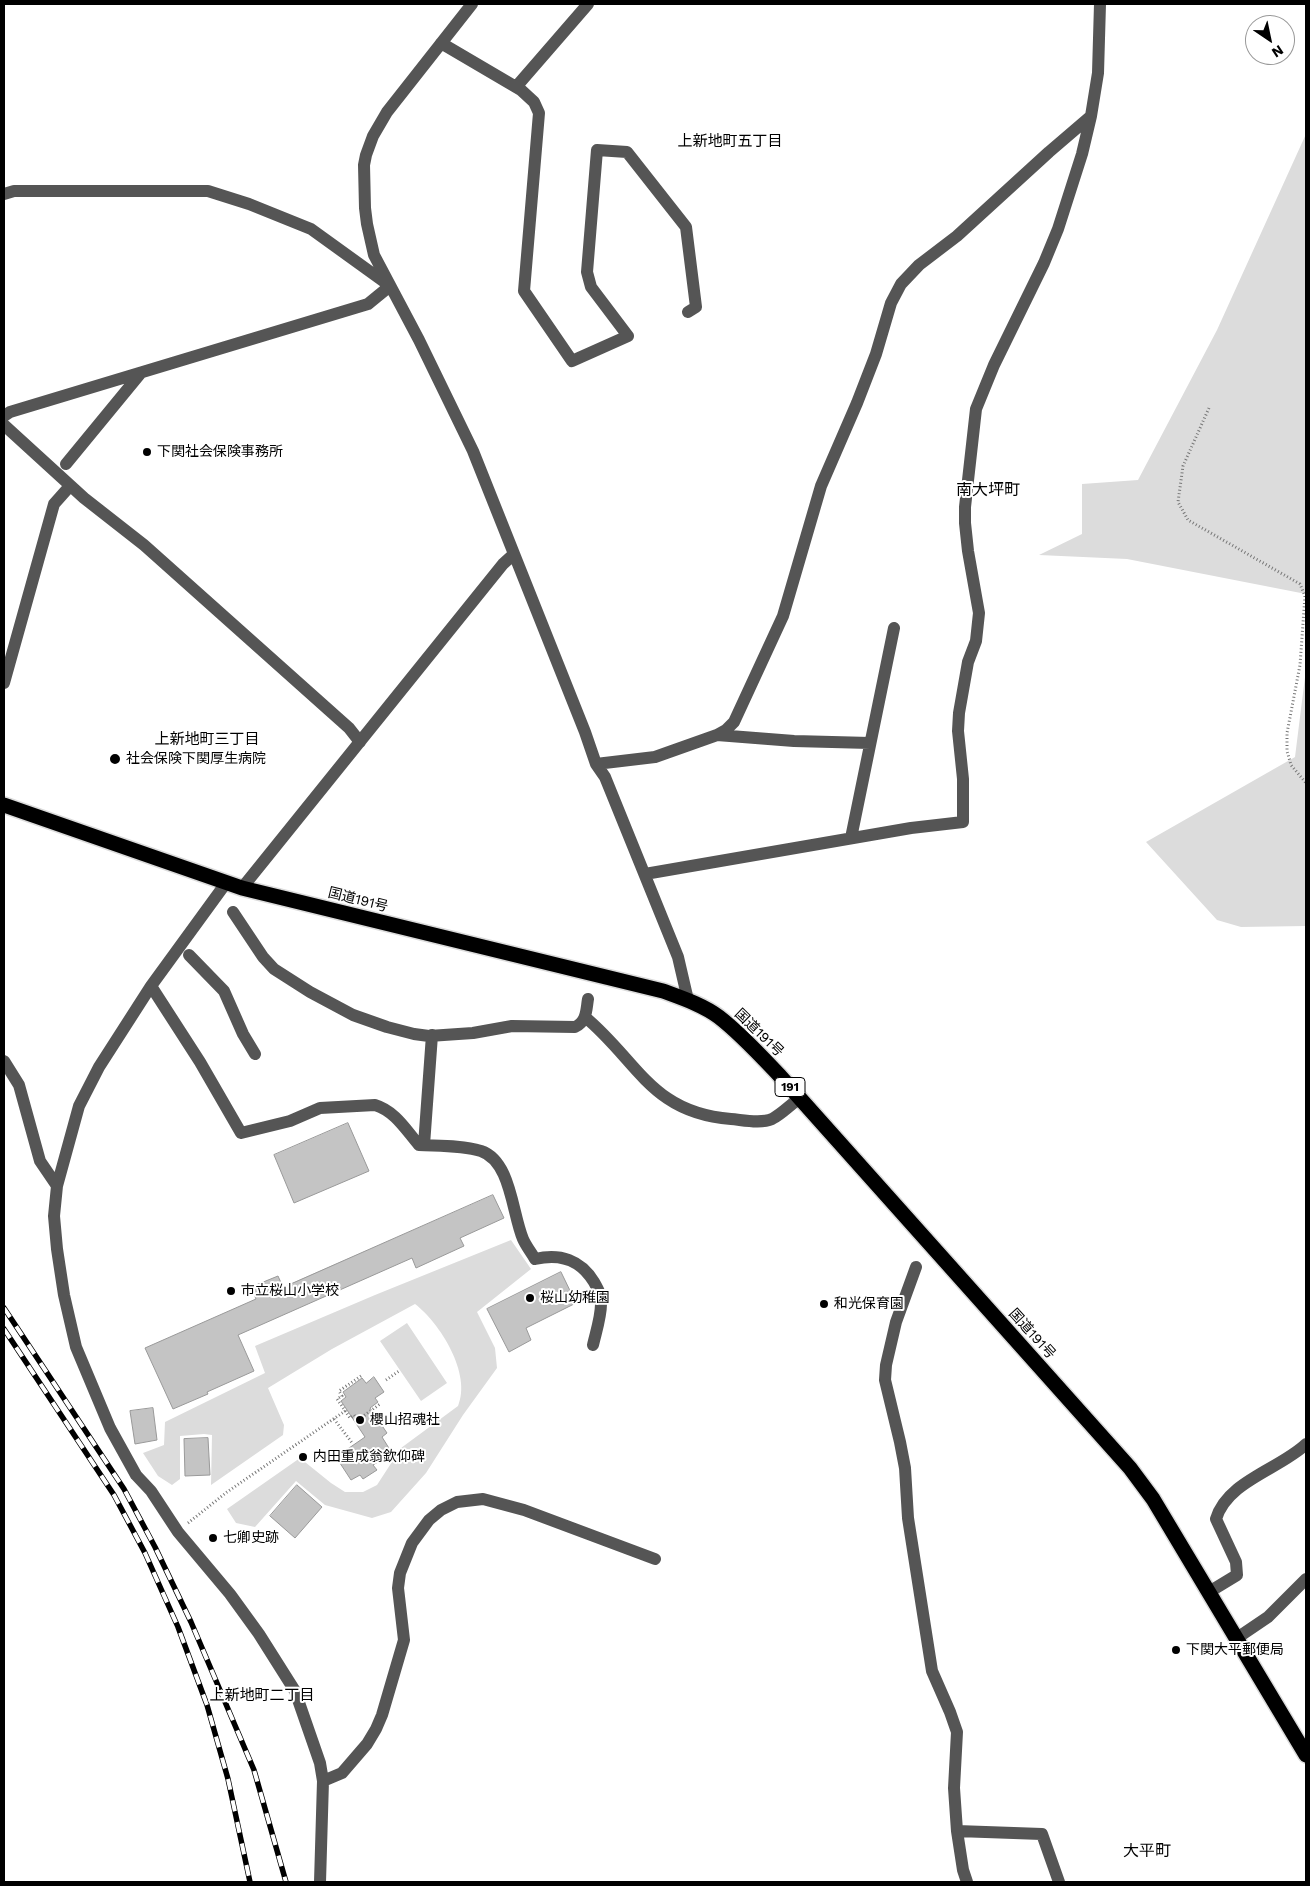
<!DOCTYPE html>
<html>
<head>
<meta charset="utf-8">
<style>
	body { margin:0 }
	#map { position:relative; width:1310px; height:1886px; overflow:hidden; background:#fff; font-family:"Work Sans",sans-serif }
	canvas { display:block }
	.frame { position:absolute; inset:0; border:5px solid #000; pointer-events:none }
	.north { position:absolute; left:1245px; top:15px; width:50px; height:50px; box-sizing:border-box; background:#fff; border:1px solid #999; border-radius:50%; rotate:146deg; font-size:14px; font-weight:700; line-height:20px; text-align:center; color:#000 }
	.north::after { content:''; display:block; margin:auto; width:18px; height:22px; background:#000; clip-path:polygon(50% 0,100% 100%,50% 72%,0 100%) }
</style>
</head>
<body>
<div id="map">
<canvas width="1310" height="1886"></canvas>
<div class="frame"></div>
<div class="north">N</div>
</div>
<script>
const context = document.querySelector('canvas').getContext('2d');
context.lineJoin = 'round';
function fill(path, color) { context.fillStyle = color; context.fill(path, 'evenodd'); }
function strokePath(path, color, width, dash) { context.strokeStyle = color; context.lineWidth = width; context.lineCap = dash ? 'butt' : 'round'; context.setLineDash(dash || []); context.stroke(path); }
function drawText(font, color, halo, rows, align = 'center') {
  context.font = font + ' "Work Sans","Noto Sans JP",sans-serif'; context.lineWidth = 4; context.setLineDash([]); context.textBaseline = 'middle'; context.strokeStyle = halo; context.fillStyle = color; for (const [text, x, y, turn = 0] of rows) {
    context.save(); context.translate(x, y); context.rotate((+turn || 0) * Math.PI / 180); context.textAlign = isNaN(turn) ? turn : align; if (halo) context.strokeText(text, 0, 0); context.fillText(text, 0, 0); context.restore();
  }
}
fill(new Path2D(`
	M1306 134V594L1127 559 1039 555 1082 534V484L1138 480 1217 330Z
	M1306 669V926L1241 927 1217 920 1146 842 1295 757Z
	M511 1240 531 1269 477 1312 495 1348 497 1368 463 1415 426 1473 391 1512 372 1518 325 1505 296 1481 255 1527 236 1523 227 1509 300 1458 331 1483 345 1492H363L377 1485 401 1448 458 1406C472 1374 440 1323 415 1304L332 1349 268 1388 284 1425 283 1435 211 1485 212 1435 204 1434 180 1436V1479L172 1485 158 1476 143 1453 164 1445 165 1422 265 1373 255 1346 375 1295Z
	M407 1323 447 1383 421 1401 380 1341Z`), '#dcdcdc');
const building = new Path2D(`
	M348 1123 369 1171 294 1203 274 1155Z
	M493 1195 504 1218 460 1238 464 1246 416 1268 412 1258 238 1335 254 1371 207 1392 208 1394 173 1409 145 1348 256 1299 251 1287 278 1276 283 1287Z
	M561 1272 576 1303 526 1328 531 1340 509 1352 487 1309Z
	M374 1377 384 1392 375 1398 378 1402 370 1408 387 1433 382 1437 392 1453 373 1465 377 1470 363 1479 360 1475 351 1480 336 1457 365 1437 341 1401 346 1397 343 1392 362 1378 366 1383Z
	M153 1408 157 1440 135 1444 130 1411Z
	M208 1438 210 1475 185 1476 184 1439Z
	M297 1485 322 1507 295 1538 270 1516Z`);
fill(building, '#c4c4c4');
strokePath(building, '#999', 1);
const highway = new Path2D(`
	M4 805 242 888 663 991C682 998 703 1005 719 1017 741 1034 761 1056 780 1076L1130 1468 1153 1499 1306 1755`);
strokePath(highway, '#dbdbdb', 18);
strokePath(new Path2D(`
	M1209 408 1183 466 1178 502 1188 520 1300 584 1305 596 1300 665 1287 733V751L1291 765 1306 783
	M361 1376 339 1391 342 1396 337 1399 350 1418 354 1415 358 1420 380 1404
	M386 1380 399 1371
	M334 1419 353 1444
	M188 1523 227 1492 345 1411V1408`), '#777', 3, [1, 2.5]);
strokePath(new Path2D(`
	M472 4 387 112 373 136 366 155 364 165 365 208 367 224 374 255 419 340 473 451 585 732 596 764 605 777 678 957 688 1000
	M441 43 521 90 534 102 539 113 524 291 572 361 628 336 591 287 587 272 597 150 627 152 686 227 696 307 688 312
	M516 87 588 4
	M4 194 14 191H208L249 204 311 229 390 286 368 304 10 412 4 416
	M4 425 84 498 144 545 349 728 360 742
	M66 464 140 374
	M4 683 54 504 70 486
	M717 735 794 741 870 743
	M596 764 655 757 717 735 726 730 734 722 783 616 821 486 857 403 876 354 891 303 901 284 919 265 957 236 1049 152 1091 116
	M851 838 894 628
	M645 874 911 828 963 822V779L958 731 959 713 968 662 976 641 979 613 968 551 965 523V507L976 409 994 365 1044 263 1058 229 1082 154 1091 116 1098 73 1100 4
	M226 883 151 986 99 1067 79 1106 57 1186 54 1216 57 1249 64 1295 76 1347 110 1428 136 1475 151 1491 178 1532 230 1594 259 1634 295 1691 320 1763 323 1781 320 1882
	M242 888 503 564 514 554
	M233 912 263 957 274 969 310 992 353 1015 387 1027 414 1034 429 1036 473 1033 512 1026 575 1027C587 1021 586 1011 588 999
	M189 955 224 991 243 1034 255 1054
	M151 986 200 1062 241 1133 290 1121 320 1108 375 1105C395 1111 406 1130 419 1145 439 1146 461 1145 481 1151 511 1161 512 1213 523 1239 526 1246 531 1252 535 1259 560 1253 581 1260 594 1282 598 1289 602 1296 601 1304 601 1317 596 1332 593 1345
	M585 1017C638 1061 651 1113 731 1119 743 1120 761 1124 772 1119 782 1114 791 1104 800 1098
	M4 1061 19 1085 40 1161 57 1186
	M424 1145 432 1035
	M916 1267 896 1322 886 1365 885 1380 900 1442 905 1468 908 1518 932 1671 950 1712 957 1732 954 1788 957 1831 963 1870 967 1882
	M1209 1592 1237 1575 1236 1562 1216 1519C1227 1481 1280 1469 1306 1444
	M1237 1638 1268 1617 1306 1579
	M323 1781 342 1773 367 1744 376 1729 382 1715 404 1640 398 1588 400 1573 412 1543 429 1520 441 1510 457 1502 483 1499 524 1510 655 1559
	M957 1831 1042 1834 1059 1882`), '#555', 12);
strokePath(highway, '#000', 15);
const rail = new Path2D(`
	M4 1308 124 1489 155 1547 191 1622 254 1770 286 1882
	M4 1329 114 1495 145 1553 178 1627 207 1705 228 1779 250 1882`);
strokePath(rail, '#000', 5.5);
strokePath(rail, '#fff', 4, [11]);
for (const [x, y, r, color] of [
	[147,452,5,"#000"],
	[115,759,6,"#000"],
	[231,1291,5,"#000"],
	[530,1298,5,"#000"],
	[824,1304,5,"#000"],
	[360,1420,5,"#000"],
	[303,1457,5,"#000"],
	[213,1538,5,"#000"],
	[1176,1650,5,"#000"]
]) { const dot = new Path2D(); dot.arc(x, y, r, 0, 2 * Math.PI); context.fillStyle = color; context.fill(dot); strokePath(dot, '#fff', 2); }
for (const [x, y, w] of [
	[790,1087,30]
]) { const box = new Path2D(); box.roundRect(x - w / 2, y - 9.5, w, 19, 4); context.fillStyle = '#fff'; context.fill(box); strokePath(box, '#000', 1); }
drawText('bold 12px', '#000', null, [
	["191",790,1087]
]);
drawText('14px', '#000', '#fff', [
	["下関社会保険事務所",157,452],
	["社会保険下関厚生病院",126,759],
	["市立桜山小学校",241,1291],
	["桜山幼稚園",540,1298],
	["和光保育園",834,1304],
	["櫻山招魂社",370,1420],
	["内田重成翁欽仰碑",313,1457],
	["七卿史跡",223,1538],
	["下関大平郵便局",1186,1650]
], 'left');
drawText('14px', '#000', '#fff', [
	["国道191号",358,900,14],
	["国道191号",759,1033,44],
	["国道191号",1032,1334,48]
]);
drawText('15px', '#000', '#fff', [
	["上新地町五丁目",730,142],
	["上新地町三丁目",207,740],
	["上新地町二丁目",262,1696]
]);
drawText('16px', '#000', '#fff', [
	["南大坪町",988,490],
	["大平町",1147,1851]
]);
</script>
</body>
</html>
